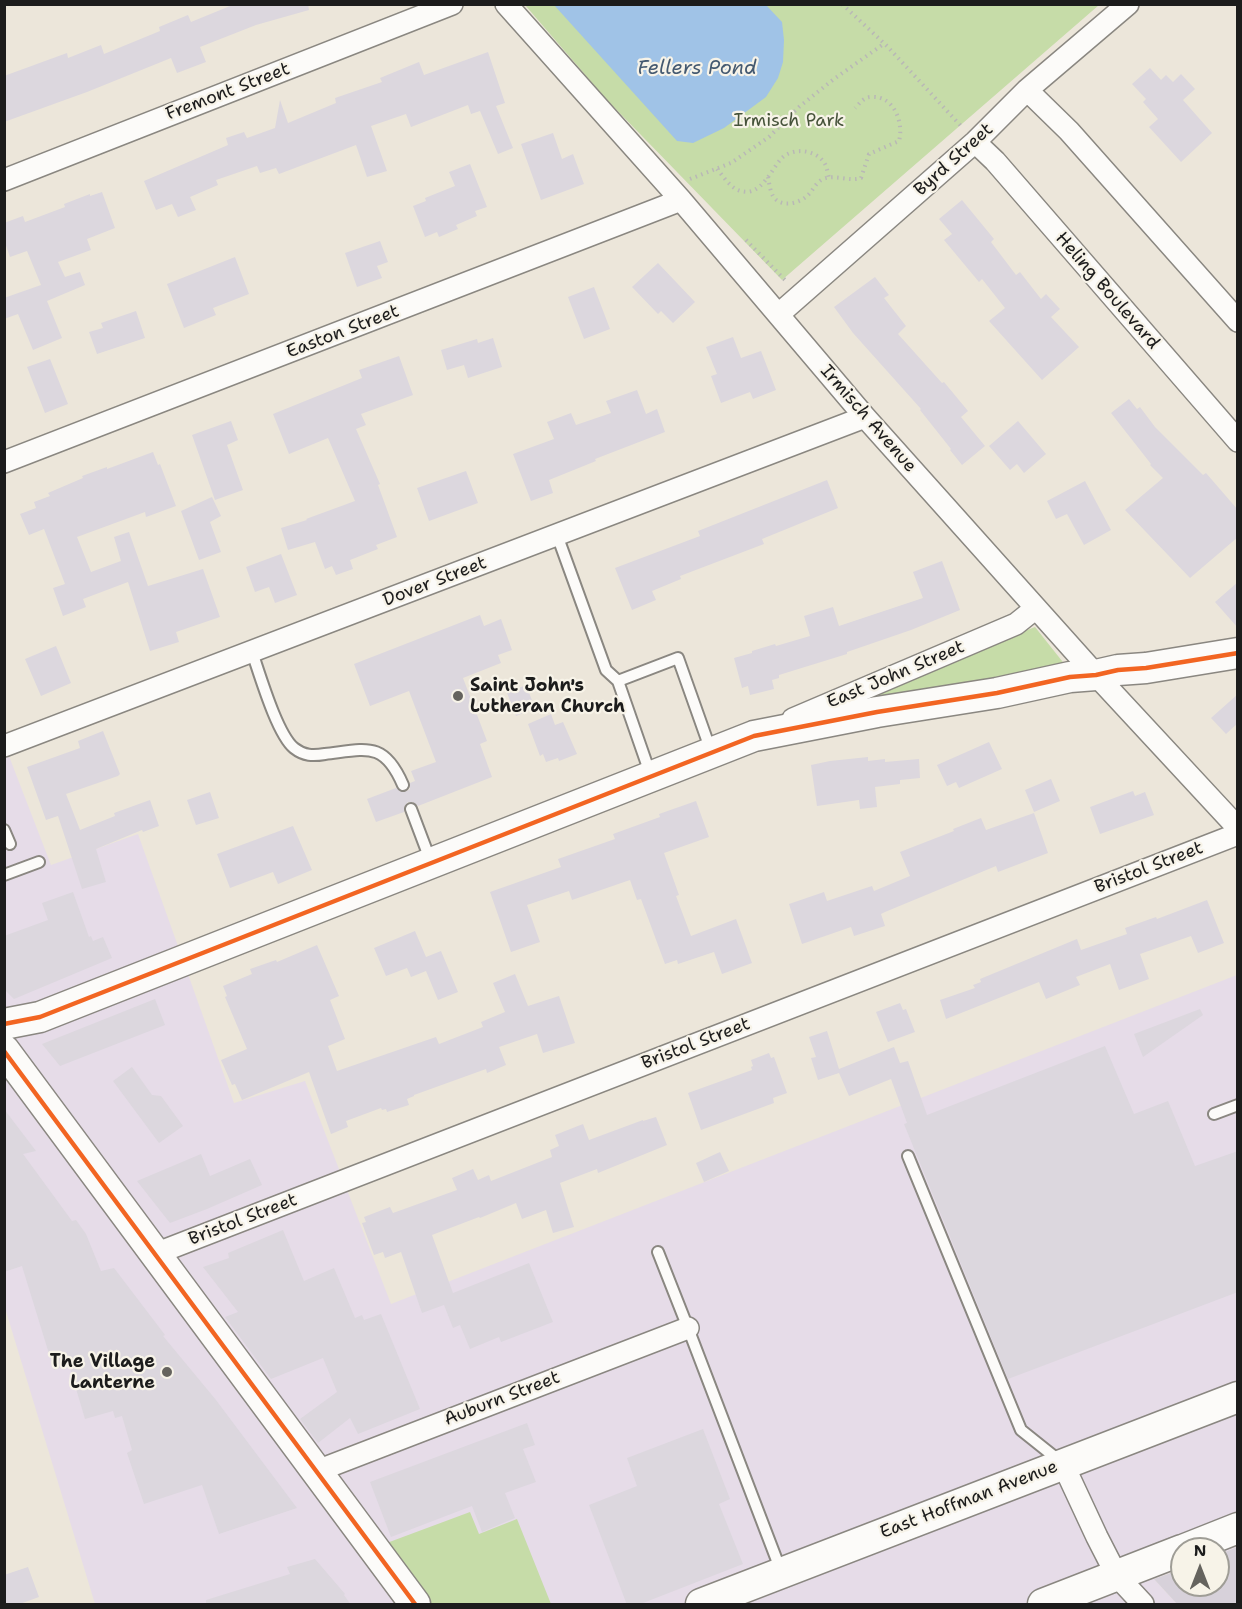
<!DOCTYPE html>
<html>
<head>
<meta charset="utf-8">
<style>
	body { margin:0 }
	#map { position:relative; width:1242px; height:1609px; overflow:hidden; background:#ece6da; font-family:"Shantell Sans",sans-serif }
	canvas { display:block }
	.frame { position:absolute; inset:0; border:6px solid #1c1c1c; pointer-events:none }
	.north { position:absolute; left:1170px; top:1537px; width:60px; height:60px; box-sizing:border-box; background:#f7f3e8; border:2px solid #9f9d96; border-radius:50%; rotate:0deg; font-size:16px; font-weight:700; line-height:24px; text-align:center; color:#1c1c1c }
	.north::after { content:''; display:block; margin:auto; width:21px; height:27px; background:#65635e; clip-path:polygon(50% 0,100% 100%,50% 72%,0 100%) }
</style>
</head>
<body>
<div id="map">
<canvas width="1242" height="1609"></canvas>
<div class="frame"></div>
<div class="north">N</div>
</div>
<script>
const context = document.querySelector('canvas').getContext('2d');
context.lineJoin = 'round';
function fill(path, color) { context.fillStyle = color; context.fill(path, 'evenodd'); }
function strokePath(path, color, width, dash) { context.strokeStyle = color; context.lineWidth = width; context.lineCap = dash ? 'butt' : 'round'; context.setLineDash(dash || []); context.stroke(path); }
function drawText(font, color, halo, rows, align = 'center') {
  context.font = font + ' "Shantell Sans",sans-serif'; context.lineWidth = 4.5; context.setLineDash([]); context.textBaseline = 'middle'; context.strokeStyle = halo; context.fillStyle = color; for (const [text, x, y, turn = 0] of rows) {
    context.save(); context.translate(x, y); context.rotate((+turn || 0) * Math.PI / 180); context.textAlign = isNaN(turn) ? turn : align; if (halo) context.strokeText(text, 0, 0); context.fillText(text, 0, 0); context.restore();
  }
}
fill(new Path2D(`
	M4 751H7L51 865 138 834 234 1103 305 1081 391 1304 1237 975V1547L1218 1555V1549H1182V1568L1154 1579 1177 1604H95L5 1308Z`), '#e6dce8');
fill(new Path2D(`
	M1237 1547V1604H1177L1154 1579 1182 1569V1585H1218V1555Z`), '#d7d1da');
fill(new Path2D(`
	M525 5H1099L782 280 606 99Z
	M1035 627 1066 666 870 699 868 696 875 690Z
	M470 1512 479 1534 517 1519 551 1604H418L376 1547Z`), '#c6dca8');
fill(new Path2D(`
	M554 5H766L782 22 784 40 783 62 778 78 766 97 724 128 693 143 677 141Z`), '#a0c3e7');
fill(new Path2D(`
	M235 4H308L309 10 256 25 200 47 206 62 177 73 171 58 87 92 4 122V76L67 53 68 58 101 45 104 54 160 31 159 27 188 15 191 22Z
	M488 52 505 103 496 106 513 148 498 154 480 111 471 114 468 105 411 127 406 114 371 126 387 171 367 177 356 145 279 174 276 168 260 173 257 166 216 180 218 185 190 197 196 210 178 217 172 204 156 210 144 181 228 145 226 138 244 132 247 138 275 128 280 100 288 123 336 103 335 98 382 82 380 78 419 62 424 75Z
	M1150 68 1161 80 1166 75 1173 82 1181 74 1195 89 1183 100 1212 133 1181 162 1149 127 1158 119 1143 102 1146 99 1132 84Z
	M553 133 562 159 573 154 584 184 541 200 521 144Z
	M470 164 487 207 475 211 477 216 456 225 458 229 439 237 437 232 425 237 413 206 426 201 425 198 455 186 449 172Z
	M102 192 115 228 87 239 91 250 58 262 65 277 80 272 85 285 47 301 62 338 33 350 18 314 4 319V298L41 285 27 251 10 257 4 240V223L23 216 25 222 65 207 64 204 90 194V196Z
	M962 200 994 239 991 242 1016 275 1020 272 1041 299 1046 294 1060 309 1051 317 1079 347 1042 380 989 321 1005 308 982 279 979 282 944 240 952 234 939 219Z
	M380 241 388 262 377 266 382 278 357 287 345 253Z
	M235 257 249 294 213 308 216 315 184 328 167 284Z
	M658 263 695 302 673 323 661 311 658 314 632 287Z
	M875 277 889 295 884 298 906 326 898 334 942 383 944 382 968 411 961 417 985 446 962 465 950 450 951 449 920 410 921 409 853 333 834 307Z
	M594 287 610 329 584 339 568 297Z
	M136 311 145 338 97 354 89 332 103 328 101 323Z
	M733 337 741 358 761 351 776 390 753 399 750 392 721 403 711 376 717 374 706 347Z
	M493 338 502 367 468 378 464 365 447 370 441 350 477 339 478 343Z
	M399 356 413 395 361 414 366 425 356 429 380 484 378 485 397 537 376 545 378 549 350 560 353 569 336 575 332 566 325 569 315 542 288 550 281 528 307 520 306 519 355 501 328 438 289 454 273 414 362 378 359 370Z
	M50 359 68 404 45 413 27 367Z
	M637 390 646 414 657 409 665 432 595 459 596 461 549 480 553 493 531 501 513 454 554 439 547 422 571 413 576 425 611 413 606 401Z
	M1129 399 1137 409 1140 407 1155 427 1203 475 1206 473 1238 510V537L1190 578 1125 510 1163 478 1150 465 1151 464 1111 413Z
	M231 421 238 440 227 445 243 490 215 500 192 435Z
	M1018 421 1046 454 1024 473 1017 464 1010 470 989 446Z
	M153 452 158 465 160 464 176 506 146 517 145 512 77 537 91 572 121 561 114 537 129 532 148 586 203 569 220 617 176 632 179 642 150 651 128 582 83 599 86 607 63 616 53 588 65 584 44 529 29 535 20 514 36 508 34 502 50 496 48 493 83 478 82 476 107 467V469Z
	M466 471 478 503 429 521 417 488Z
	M827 480 838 508 762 539 764 544 680 576 681 579 652 591 656 600 632 610 615 568 700 536 698 531Z
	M1085 481 1111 530 1084 545 1067 514 1056 519 1047 501Z
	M212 497 221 516 210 522 221 552 199 560 181 511Z
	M281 554 297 595 275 603 269 587 255 592 246 567Z
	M942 561 960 610 911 630 847 652V654L779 675V678L772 680 774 689 750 695 748 686 742 688 734 658 752 653V651L775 644 776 646 810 636 804 616 833 607 839 626 923 598 913 572Z
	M1238 582V628L1215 602Z
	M480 615 484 626 501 619 512 650 498 655 501 663 463 678 487 741 480 744 492 777 418 806 413 802H408L404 807V812L376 822 367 799 396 788 402 792 407 791 410 789V783L415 781 411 771 436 762 409 691 370 706 354 664Z
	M56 646 71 683 41 696 25 659Z
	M526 685 535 708 516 716 507 693Z
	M1238 694V723L1226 734 1211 718Z
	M551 714 555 725 563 722 577 754 559 761 558 758 546 762 543 754 540 756 528 724Z
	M103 731 120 774 118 776 66 794 80 830 115 816 114 813 150 800 159 826 143 832 142 830 96 849 106 882 82 889 58 816 46 820 27 767 80 748 78 741Z
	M989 742 1002 769 959 788 956 782 947 786 937 765Z
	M868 757V761L885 759V762L919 759 920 778 900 780V784L875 787 877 807 860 809 859 800 817 806 811 765 830 761Z
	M1051 779 1060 801 1034 812 1025 790Z
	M1133 791 1135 796 1145 792 1154 815 1100 834 1090 807Z
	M210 792 219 818 196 825 187 800Z
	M696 801 709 837 664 853 679 895 676 896 691 936 736 919 752 963 722 974 714 952 678 964 677 960 665 964 641 899 637 900 630 880 572 900 569 891 527 905 540 942 511 952 490 892 561 867 558 859 615 839 613 834 660 817 659 814Z
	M1034 813 1048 853 998 872 996 866 885 912 881 914 885 926 854 936 851 927 802 944 789 904 824 892 827 901 872 886 874 891 910 876 900 852 954 831 953 829 981 818 986 830Z
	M293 826 312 870 278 884 273 872 230 888 217 854Z
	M73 892 89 937 91 936 93 941 103 937 112 958 14 999 4 989V936L48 920 42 903Z
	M1207 900 1224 943 1198 953 1191 936 1140 954 1149 979 1119 990 1110 964 1076 977 1080 985 1046 999 1039 982 946 1019 940 1000 975 988 973 985 981 982 980 979 1077 939 1081 950 1127 934 1125 928 1156 917 1157 919Z
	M415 931 426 957 441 951 458 992 438 1000 426 971 411 977 407 968 386 976 374 948Z
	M317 945 339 996 330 1000 345 1039 328 1046 337 1071 436 1037 439 1044 483 1027 481 1022 505 1012 493 983 515 974 528 1006 559 996 575 1043 543 1053 537 1034 499 1047 506 1065 487 1073 486 1069 414 1095V1096L407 1099 409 1105 387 1112 386 1109 382 1110 381 1108 346 1121 348 1127 331 1134 309 1072 242 1100 235 1084 232 1085 221 1060 247 1049 225 997 227 996 223 986 252 974 250 969 276 960 277 962Z
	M155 999 165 1025 60 1066 42 1044Z
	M900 1003 903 1010 906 1009 915 1032 888 1042 876 1012Z
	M1200 1009 1203 1015 1143 1057 1134 1034Z
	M827 1031 839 1069 894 1047 900 1063 908 1061 927 1115 1105 1046 1134 1114 1168 1101 1195 1166 1238 1151V1292L1008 1379 904 1124 907 1123 891 1079 849 1096 839 1073 818 1080 811 1058 816 1057 809 1037Z
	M769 1053 771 1058 774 1057 787 1093 773 1098 774 1103 701 1130 688 1093 752 1070 751 1067 753 1066 751 1060Z
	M132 1067 152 1095 161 1096 183 1126 159 1143 113 1081Z
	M4 1109 36 1151 23 1154 72 1221 76 1220 86 1234 101 1271 114 1268 165 1335 163 1336 216 1400 297 1508 219 1534 202 1485 144 1504 127 1453 132 1450 122 1416 115 1418 113 1411 85 1419 69 1365 54 1370 22 1266 4 1272Z
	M656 1117 667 1145 598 1173 597 1169 560 1183 574 1227 553 1233 546 1210 522 1219 516 1203 480 1218 479 1217 432 1235 453 1293 529 1263 553 1322 501 1342 499 1337 470 1349 460 1325 453 1328 444 1305 422 1313 401 1252 385 1258 383 1252 374 1255 362 1223 366 1222 364 1217 390 1207 393 1213 457 1190 452 1178 473 1169 478 1180 489 1175 491 1181 552 1157 550 1150 559 1146 555 1135 583 1124 589 1140 643 1120V1121Z
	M720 1152 729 1171 704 1182 696 1163Z
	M201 1154 210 1176 250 1159 262 1185 207 1209 170 1223 137 1181Z
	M283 1230 304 1281 334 1268 355 1318 362 1315 364 1320 381 1314 420 1409 358 1434 350 1418 318 1443 300 1419 337 1392 323 1358 271 1379 225 1317 238 1312 203 1267 229 1258 228 1253Z
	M527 1423 535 1445 523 1449 536 1482 505 1493 515 1518 482 1532 472 1506 391 1537 370 1482Z
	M703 1429 730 1499 719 1504 743 1564 638 1605H627L589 1505 637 1486 627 1458Z
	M315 1559 345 1594 344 1595 351 1605H206V1600L290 1574 287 1567Z
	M28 1567 39 1597 17 1605H4V1575Z`), '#dcd7de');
const lane = new Path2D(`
	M557 535 606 670 618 681
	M252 652C260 675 277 734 294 748 304 756 313 756 325 754 367 749 384 741 403 785
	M651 776 618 681 678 658 711 751
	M411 809 431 862
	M4 830 10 844
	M4 875 39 862
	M1214 1114 1238 1105
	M908 1156 1021 1430 1061 1462
	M658 1252 688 1328 781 1571`);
const street = new Path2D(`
	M506 4 681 200 865 417 1096 675 1238 828
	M1027 90 1069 131 1238 321
	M975 142 995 161 1238 441
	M4 180 452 4
	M779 314 975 142 1027 90 1128 4
	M4 462 681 200
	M793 719 1016 624 1036 608
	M4 746 865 417
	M155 1254 1238 834
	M1063 1464 1097 1537 1117 1576 1143 1604
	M317 1471 688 1328`);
const secondary = new Path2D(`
	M4 1024 40 1017 754 736 877 712 997 693 1070 677 1096 675 1118 670 1146 668 1238 653
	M4 1050 415 1604
	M1185 1549 1238 1528
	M701 1604 1238 1397
	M1043 1604 1182 1550`);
strokePath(lane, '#8a8781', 14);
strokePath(street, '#8a8781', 24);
strokePath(secondary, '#8a8781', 33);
strokePath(new Path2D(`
	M842 4 887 46 961 126
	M717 169C723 176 731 189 741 191 762 197 772 167 783 157 795 147 817 150 825 164 827 168 828 174 829 178
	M768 177C769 182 770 191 773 196 780 208 798 204 807 196 813 191 815 183 823 179 835 174 849 182 861 178L869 154 899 141C904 123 894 95 871 97 864 97 860 103 855 108
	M690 179 731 163 769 137 799 107 834 79 885 43
	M746 240 785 280`), '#b9b8b6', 4, [1.5, 4.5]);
strokePath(lane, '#fcfbf9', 10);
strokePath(street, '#fcfbf9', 21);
strokePath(secondary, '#fcfbf9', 30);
strokePath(new Path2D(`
	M4 1024 40 1017 754 736 877 712 997 693 1070 677 1096 675 1118 670 1146 668 1238 653
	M4 1051 415 1604`), '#f26522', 4.5);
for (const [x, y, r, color] of [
	[458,696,6,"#65635e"],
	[167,1372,6,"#65635e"]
]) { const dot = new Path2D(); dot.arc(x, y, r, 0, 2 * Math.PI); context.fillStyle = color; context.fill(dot); strokePath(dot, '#f7f3e8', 2); }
drawText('18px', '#1c1c1c', '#f7f3e8', [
	["Fremont Street",228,92,-21],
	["Byrd Street",954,160,-42],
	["Heling Boulevard",1107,291,49],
	["Easton Street",343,332,-21],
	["Irmisch Avenue",868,419,49],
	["Dover Street",435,582,-21],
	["East John Street",896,675,-23],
	["Bristol Street",1149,868,-21],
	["Bristol Street",696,1044,-21],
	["Bristol Street",243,1220,-21],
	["Auburn Street",502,1399,-21],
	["East Hoffman Avenue",969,1500,-21]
]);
drawText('18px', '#46533a', '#f7f3e8', [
	["Irmisch Park",789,121]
]);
drawText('bold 18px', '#1c1c1c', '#f7f3e8', [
	["Saint John's",470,686],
	["Lutheran Church",470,707],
	["The Village",155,1362,"right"],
	["Lanterne",155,1383,"right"]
], 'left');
drawText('italic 20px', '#445970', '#f7f3e8', [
	["Fellers Pond",697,69]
]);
</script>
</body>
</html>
